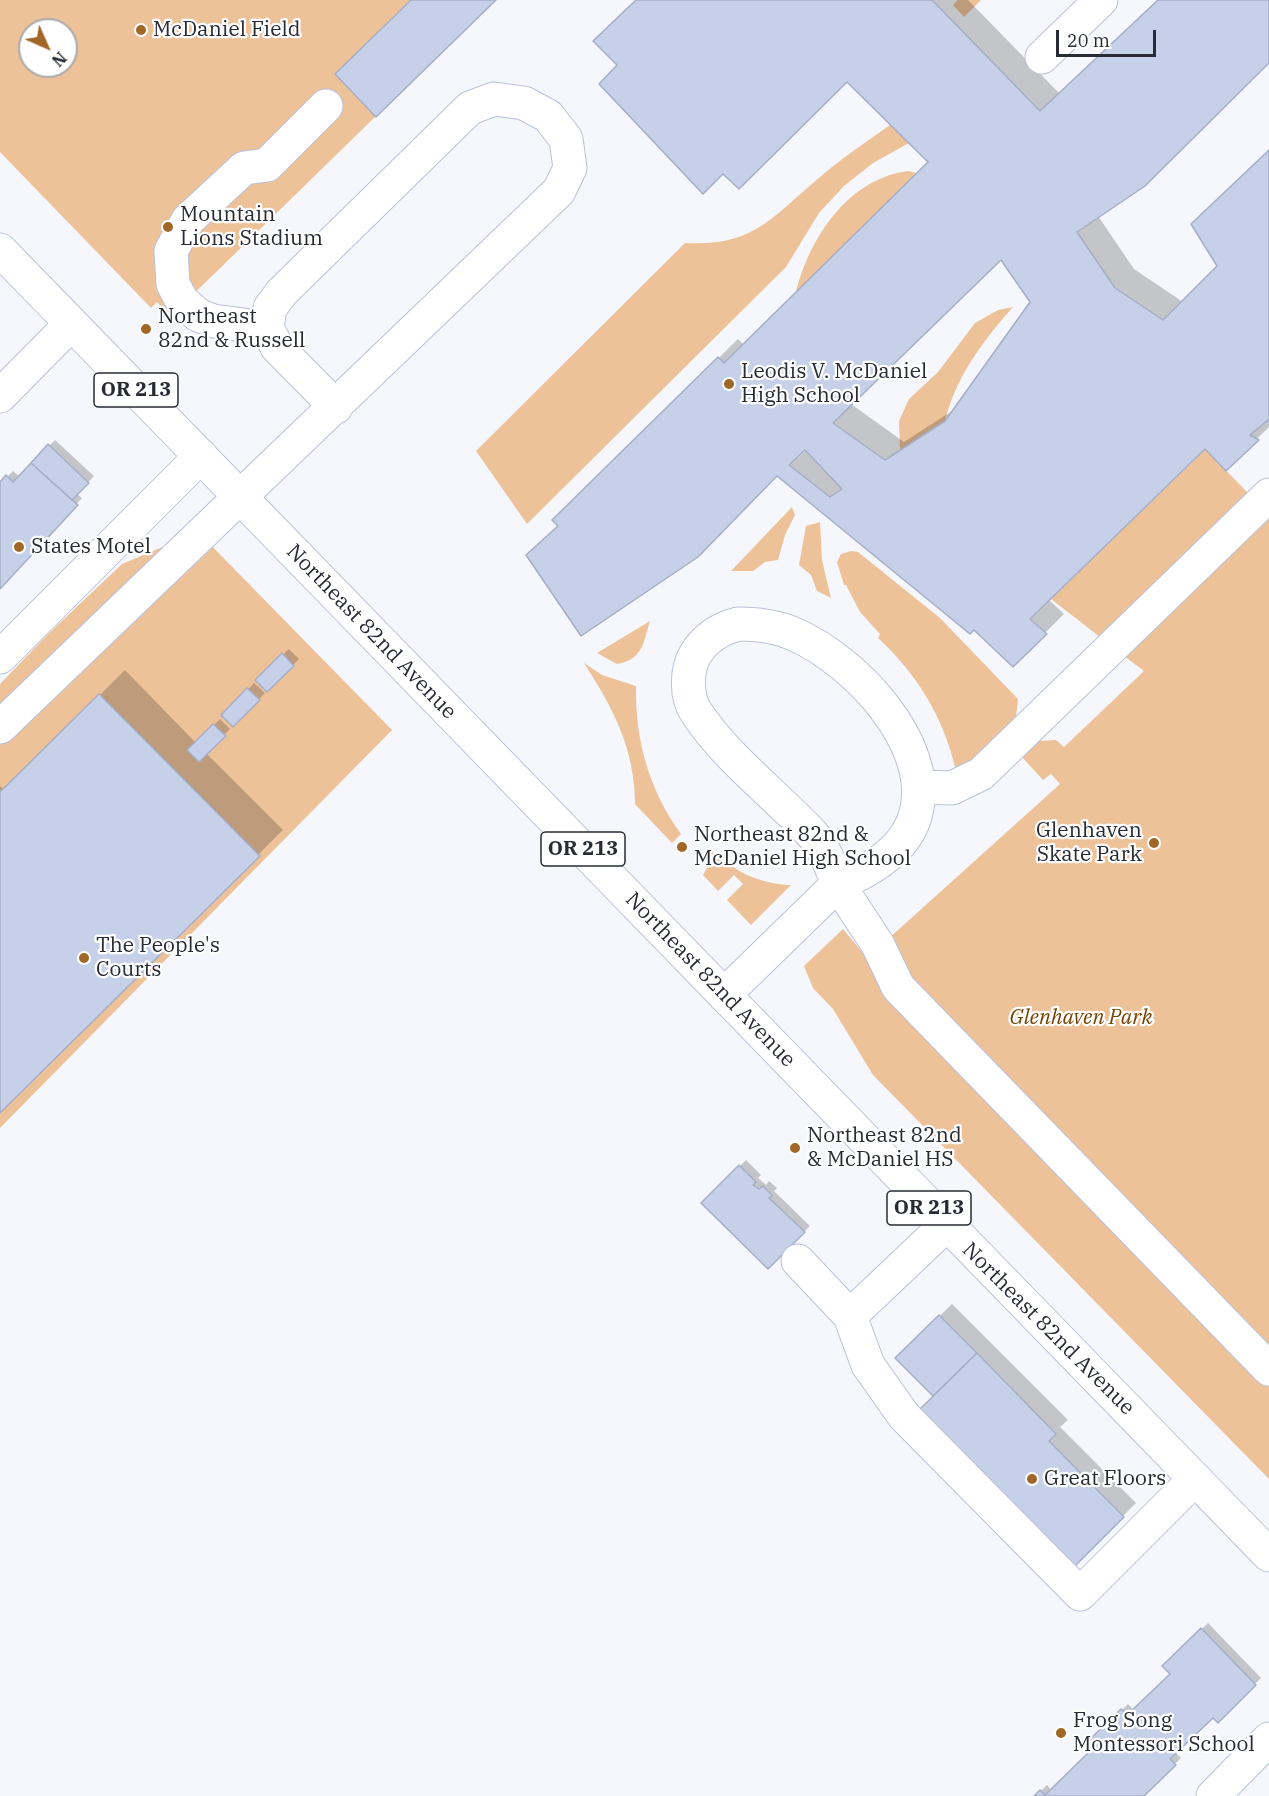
<!DOCTYPE html>
<html>
<head>
<meta charset="utf-8">
<style>
	body { margin:0 }
	#map { position:relative; width:1269px; height:1796px; overflow:hidden; background:#f5f7fc; font-family:"IBM Plex Serif",serif }
	canvas { display:block }
	.north { position:absolute; left:18px; top:18px; width:60px; height:60px; box-sizing:border-box; background:#fff; border:2px solid #a9aaae; border-radius:50%; rotate:135deg; font-size:16px; font-weight:700; line-height:24px; text-align:center; color:#282b34 }
	.north::after { content:''; display:block; margin:auto; width:21px; height:27px; background:#a16726; clip-path:polygon(50% 0,100% 100%,50% 72%,0 100%) }
	.scale { position:absolute; left:1056px; top:30px; width:100px; height:27px; box-sizing:border-box; border:3px solid #282b34; border-top:0; padding-left:8px; font-size:18px; line-height:21px; white-space:nowrap; color:#282b34; -webkit-text-stroke:4px #fff; paint-order:stroke }
</style>
</head>
<body>
<div id="map">
<canvas width="1269" height="1796"></canvas>
<div class="north">N</div>
<div class="scale">20 m</div>
</div>
<script>
const context = document.querySelector('canvas').getContext('2d');
context.lineJoin = 'round';
function fill(path, color) { context.fillStyle = color; context.fill(path, 'evenodd'); }
function strokePath(path, color, width, dash) { context.strokeStyle = color; context.lineWidth = width; context.lineCap = dash ? 'butt' : 'round'; context.setLineDash(dash || []); context.stroke(path); }
function drawText(font, color, halo, rows, align = 'center') {
  context.font = font + ' "IBM Plex Serif",serif'; context.lineWidth = 4.5; context.setLineDash([]); context.textBaseline = 'middle'; context.strokeStyle = halo; context.fillStyle = color; for (const [text, x, y, turn = 0] of rows) {
    context.save(); context.translate(x, y); context.rotate((+turn || 0) * Math.PI / 180); context.textAlign = isNaN(turn) ? turn : align; if (halo) context.strokeText(text, 0, 0); context.fillText(text, 0, 0); context.restore();
  }
}
fill(new Path2D(`
	M0 0H495L171 316 157 302 151 308 0 152ZM30 30H66V66H30Z
	M958 0H981L964 17 953 5Z
	M890 125 909 143 873 163 844 186 819 213 786 267 527 524 476 451 685 243C754 247 772 217 820 177 842 158 866 142 890 125Z
	M908 171 917 173 796 292C810 237 848 179 908 171Z
	M1013 307C983 341 956 376 945 421L900 450 899 421 909 399 938 372 975 323 998 310Z
	M1205 449 1249 494 1100 637 1051 599Z
	M792 507 795 515 785 535 778 560 765 562 753 571H731Z
	M1269 516V1479L873 1075 833 1009 813 988 804 966 843 929 867 958 1060 784 1051 774 1043 780 1021 756 1037 741 1056 740 1064 747 1144 671 1124 656Z
	M820 522 822 560 831 598 817 591 811 575 799 565 806 526Z
	M198 532 392 730 0 1128V684L47 635 122 564Z
	M851 551 858 552 940 618 1018 699 1016 718 970 764 955 767C943 716 916 673 878 638L880 634 860 612 846 585H844L837 562 841 554Z
	M650 621C643 644 643 659 617 664L597 653Z
	M584 663 602 675 636 686C635 740 649 790 681 834L672 843 635 804C635 749 613 708 584 663Z
	M707 846C732 870 757 884 791 885L751 925 727 900 743 884 734 875 718 891 703 875 711 861Z`), '#eec299');
fill(new Path2D(`
	M638 0H968L1060 94 1159 0H1269V61L1098 216 1134 269 1183 302 1219 266 1269 151V427L1226 469 1205 447 1048 599 1064 614 1013 665 974 628 777 474 559 525 554 520 738 339 744 345 930 162 847 80 619 65ZM1001 258 1032 302 955 409 904 442 851 404ZM806 446V450L798 458H794Z
	M55 440 94 476 77 494 82 498 0 588V484L13 471 20 477Z
	M289 649 299 659 268 690 257 680Z
	M125 670 196 743 220 719 230 729 206 753 283 830 0 1111V786L4 790Z
	M254 683 265 693 233 725 223 715Z
	M746 1160 761 1175 758 1178 766 1185 769 1181 777 1188 774 1191 810 1226 768 1267 703 1203Z
	M952 1304 1068 1420 1060 1427 1136 1503 1069 1570 935 1396 897 1358Z
	M1208 1623 1261 1678 1218 1720 1213 1716 1175 1752 1181 1758 1142 1796H1036L1047 1785 1051 1790 1090 1753 1084 1747 1128 1704 1134 1710 1172 1673 1164 1666Z`), '#0003');
const building = new Path2D(`
	M411 0H496L376 117 335 74Z
	M636 0H932L1040 111 1158 0H1269V63L1145 186 1077 232 1115 288 1163 320 1217 266 1191 224 1269 150V419L1250 435 1259 440 1226 471 1205 449 1030 619 1047 634 1013 667 974 630 970 634 777 476 698 557 581 636 526 555 558 526 552 520 718 357 724 363 928 162 847 82 739 189 723 174 703 194 599 84 617 65 593 41ZM1001 260 1030 302 945 421 885 460 833 423ZM805 450 842 489 830 497 789 465Z
	M48 444 89 483 72 500 31 463Z
	M31 463 78 505 0 589V482L6 475 13 482Z
	M282 653 294 666 267 692 255 680Z
	M247 688 260 700 233 727 221 715Z
	M99 694 260 856 0 1113V792Z
	M213 724 226 736 199 762 187 750Z
	M739 1165 756 1182 753 1185 759 1189 763 1186 772 1195 769 1198 805 1232 768 1269 701 1203Z
	M939 1315 977 1353 933 1396 895 1358Z
	M977 1353 1056 1434 1049 1441 1124 1517 1069 1572 914 1415Z
	M1201 1628 1256 1685 1218 1723 1213 1718 1170 1759 1176 1765 1144 1796H1034L1040 1790 1045 1795 1088 1753 1082 1747 1121 1709 1127 1715 1170 1674 1162 1666Z`);
fill(building, '#c7d0e9');
strokePath(building, '#a5aec6', 1.5);
const minor = new Path2D(`
	M1042 57 1101 0
	M267 328 213 321 198 315 182 301 173 284 171 251 188 220 244 168 267 165 326 106
	M0 396 71 324
	M738 624C758 624 777 626 796 635 854 661 934 743 916 813 907 849 870 871 838 884 831 867 825 849 813 835 776 795 726 758 696 712 686 697 686 671 695 655 705 638 719 629 738 624Z
	M0 657 201 456
	M0 727 559 191 570 168 566 139 548 116 524 103 494 99 470 108 282 292 270 308 267 328 277 347 336 407
	M920 787 952 788 981 774 1269 495
	M724 995 838 884 878 945 898 987 1269 1369
	M946 1225 850 1316 868 1365 904 1416 1080 1594 1195 1479
	M798 1261 850 1316
	M1213 1796 1269 1739`);
const major = new Path2D(`
	M0 250 1269 1555`);
strokePath(minor, '#b9c2da', 35);
strokePath(major, '#b9c2da', 35);
strokePath(minor, '#fff', 33);
strokePath(major, '#fff', 33);
for (const [x, y, r, color] of [
	[141,30,6,"#a16726"],
	[168,227,6,"#a16726"],
	[146,329,6,"#a16726"],
	[729,384,6,"#a16726"],
	[19,547,6,"#a16726"],
	[1154,843,6,"#a16726"],
	[682,847,6,"#a16726"],
	[84,958,6,"#a16726"],
	[795,1148,6,"#a16726"],
	[1032,1479,6,"#a16726"],
	[1061,1733,6,"#a16726"]
]) { const dot = new Path2D(); dot.arc(x, y, r, 0, 2 * Math.PI); context.fillStyle = color; context.fill(dot); strokePath(dot, '#fff', 2); }
for (const [x, y, w] of [
	[136,390,84],
	[583,849,84],
	[929,1208,84]
]) { const box = new Path2D(); box.roundRect(x - w / 2, y - 17, w, 34, 4.5); context.fillStyle = '#fff'; context.fill(box); strokePath(box, '#282b34', 1.5); }
drawText('bold 20px', '#282b34', null, [
	["OR 213",136,390],
	["OR 213",583,849],
	["OR 213",929,1208]
]);
drawText('21px', '#282b34', '#fff', [
	["McDaniel Field",153,30],
	["Mountain",180,215],
	["Lions Stadium",180,239],
	["Northeast",158,317],
	["82nd & Russell",158,341],
	["Leodis V. McDaniel",741,372],
	["High School",741,396],
	["States Motel",31,547],
	["Glenhaven",1142,831,"right"],
	["Skate Park",1142,855,"right"],
	["Northeast 82nd &",694,835],
	["McDaniel High School",694,859],
	["The People's",96,946],
	["Courts",96,970],
	["Northeast 82nd",807,1136],
	["& McDaniel HS",807,1160],
	["Great Floors",1044,1479],
	["Frog Song",1073,1721],
	["Montessori School",1073,1745]
], 'left');
drawText('21px', '#282b34', '#fff', [
	["Northeast 82nd Avenue",371,632,46],
	["Northeast 82nd Avenue",710,980,46],
	["Northeast 82nd Avenue",1048,1329,45]
]);
drawText('italic 21px', '#734302', '#fff', [
	["Glenhaven Park",1081,1018]
]);
</script>
</body>
</html>
